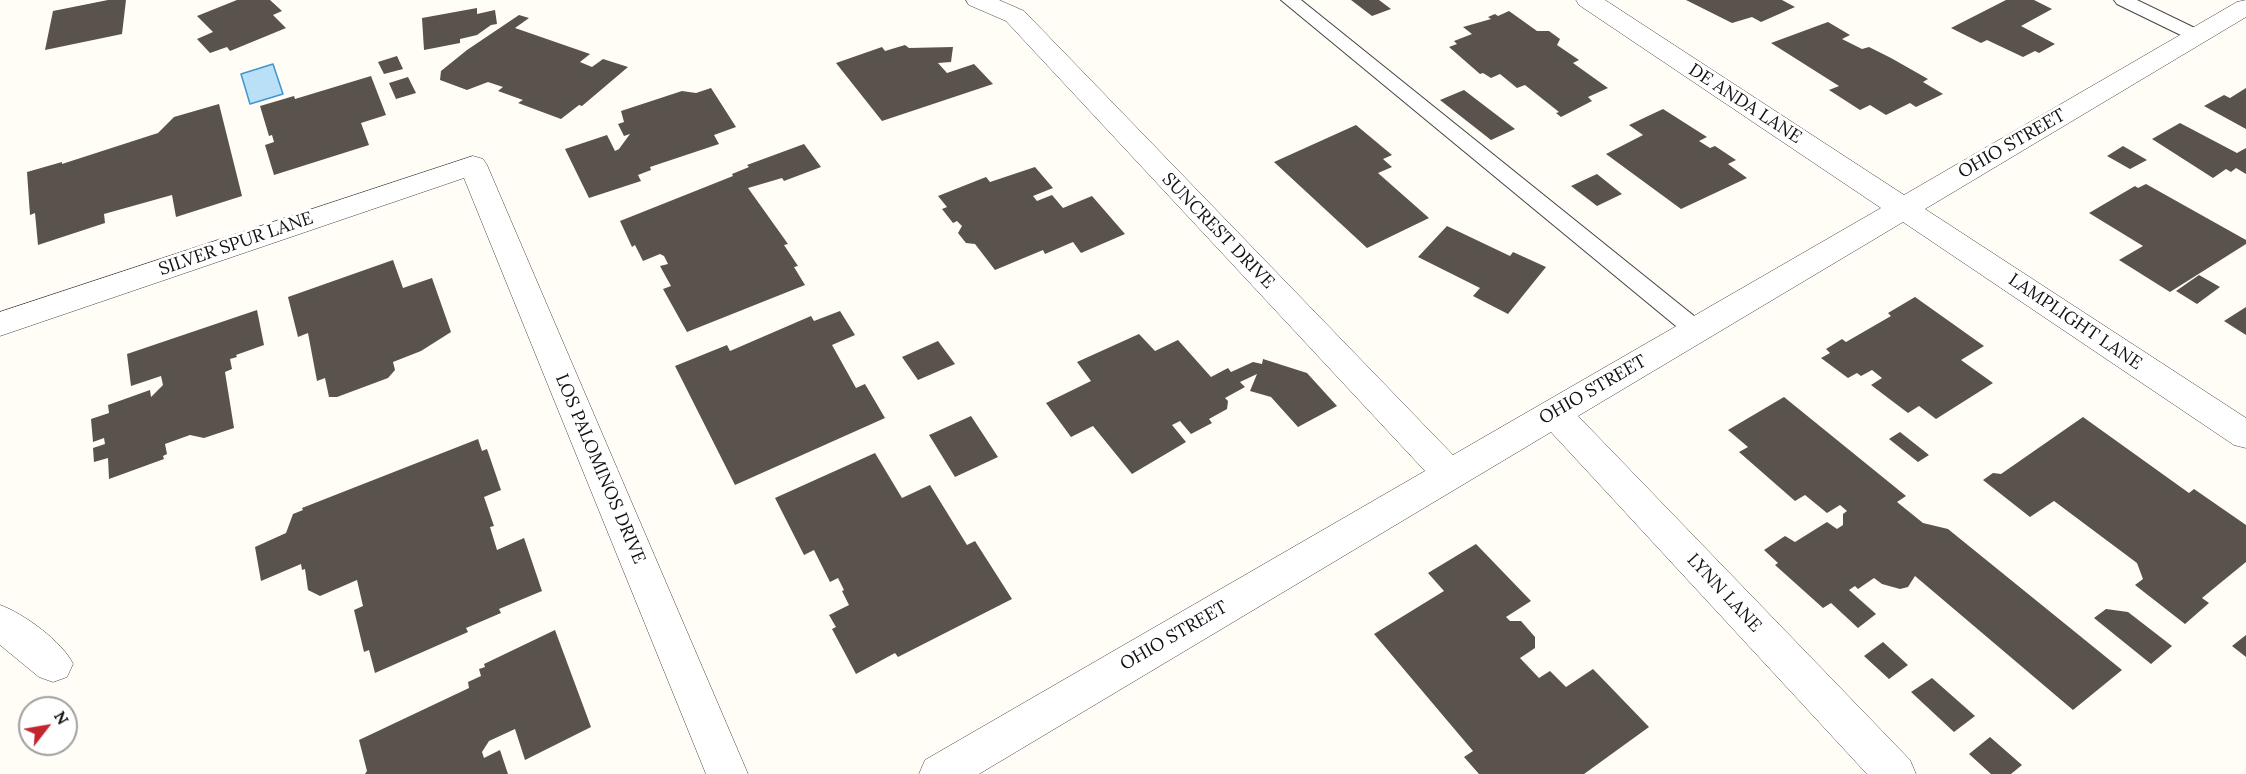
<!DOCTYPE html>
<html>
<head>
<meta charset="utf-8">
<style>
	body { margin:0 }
	#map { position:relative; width:2246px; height:774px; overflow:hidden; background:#fffdf5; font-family:Lora,serif }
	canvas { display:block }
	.north { position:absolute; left:18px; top:696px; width:60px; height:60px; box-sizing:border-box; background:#fff; border:2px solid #a0a0a0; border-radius:50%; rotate:59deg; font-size:16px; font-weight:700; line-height:24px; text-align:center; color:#111 }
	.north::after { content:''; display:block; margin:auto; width:21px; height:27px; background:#c4262e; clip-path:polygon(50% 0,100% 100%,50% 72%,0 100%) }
</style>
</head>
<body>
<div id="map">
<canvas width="2246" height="774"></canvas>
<div class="north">N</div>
</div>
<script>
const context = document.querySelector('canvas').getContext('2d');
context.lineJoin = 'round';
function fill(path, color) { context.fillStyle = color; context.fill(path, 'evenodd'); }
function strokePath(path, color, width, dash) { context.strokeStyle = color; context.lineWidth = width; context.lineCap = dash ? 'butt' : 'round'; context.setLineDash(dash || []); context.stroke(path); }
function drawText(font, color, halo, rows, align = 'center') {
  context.font = font + ' Lora,serif'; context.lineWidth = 6; context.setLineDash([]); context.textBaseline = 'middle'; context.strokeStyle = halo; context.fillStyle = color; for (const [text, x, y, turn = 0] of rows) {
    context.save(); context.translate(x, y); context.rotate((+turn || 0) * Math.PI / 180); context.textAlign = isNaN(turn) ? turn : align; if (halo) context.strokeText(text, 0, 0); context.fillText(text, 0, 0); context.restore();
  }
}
const water = new Path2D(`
	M273 64 283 94 250 104 241 74Z`);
fill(water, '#b9e0f7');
strokePath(water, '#3f96cf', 1.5);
fill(new Path2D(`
	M108 0H126L122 34 45 50 53 11Z
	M237 0H270L282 11 273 15 286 28 230 51 227 47 210 53 197 39 213 32 197 16Z
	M1351 0H1379L1391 9 1372 16Z
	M1686 0H1782L1795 7 1761 22 1752 17 1732 23Z
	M2006 0H2034L2052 9 2021 26 2055 44 2039 53 2035 51 2023 57 1987 40 1981 43 1951 28Z
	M477 8V14L495 10 497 24 491 25 477 35 460 39V43L424 50 422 18Z
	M1509 11 1537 31H1549L1560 39 1557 45 1579 60 1573 63 1608 88 1588 97 1592 101 1561 117 1556 113 1559 112 1525 85 1517 88 1500 74 1491 78 1483 73 1480 74 1449 47 1457 44 1454 41 1472 34 1463 27 1491 19 1488 17 1495 14 1498 16Z
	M519 15 529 18 515 28 590 54 580 62 592 67 603 59 628 67 582 106 579 105 561 119 518 103 523 100 498 91 503 87 488 82 467 90 440 80 441 71 467 50Z
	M1828 22 1850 35 1842 39 1862 49 1869 47 1891 58 1928 79 1923 82 1943 94 1916 107 1910 103 1886 115 1870 105 1860 110 1829 90 1839 86 1771 43Z
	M905 45 909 48 953 47 951 62 938 63 947 73 974 64 993 84 882 121 836 63 882 47 885 51Z
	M397 56 403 69 384 74 378 62Z
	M371 76 386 115 361 123 369 145 274 175 265 145 274 142 272 135 269 136 260 106 294 96 295 99Z
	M408 77 416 93 396 99 389 83Z
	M711 88 736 127 714 135 719 144 650 167 651 170 638 175 641 181 589 198 565 149 607 135 615 151 619 149 630 134 624 136 618 124 624 122 621 111 682 91 696 93Z
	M2246 88V129L2204 106 2224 95 2230 98Z
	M1464 90 1515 129 1491 140 1440 100Z
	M219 104 242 196 176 217 172 195 104 214 105 223 38 245 35 213 30 215 27 172 62 162V164L158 133 174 117Z
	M1663 109 1707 137 1699 141 1710 148 1715 146 1736 160 1728 164 1747 178 1681 209 1606 154 1643 135 1629 125Z
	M2180 123 2237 153 2246 148V174L2236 168 2231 172 2226 169 2213 178 2152 139Z
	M1356 125 1392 155 1383 159 1392 167 1378 173 1429 218 1367 248 1274 162Z
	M804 144 821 167 784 181 782 178 748 188 788 244 784 245 798 266 794 267 805 285 687 332 663 289 671 286 660 266 668 264 664 256 660 254 643 261 635 245 632 247 620 221 733 176 732 174 749 167 747 165Z
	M2123 146 2147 160 2130 169 2107 156Z
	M1035 167 1053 188 1033 196 1037 201 1052 195 1063 208 1092 196 1125 234 1081 253 1073 242 1045 254 1043 250 995 270 975 244 966 243 958 233 962 226 957 221 953 223 942 209 947 207 938 196 986 177 990 182Z
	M1597 174 1622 194 1597 206 1571 186Z
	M2146 184 2246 240V244L2170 292 2119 260 2143 246 2089 213 2135 186 2138 188Z
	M1447 226 1510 256 1513 252 1546 267 1508 314 1473 296 1480 288 1418 257Z
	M393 260 403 288 432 278 451 332 421 351 393 362 395 370 388 378 337 397H329L325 378 317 381 308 333 298 337 288 297Z
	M2199 275 2220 287 2197 304 2176 291Z
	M1915 297 1984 346 1961 360 1993 383 1936 419 1919 406 1908 413 1871 385 1882 378 1872 370 1861 376 1857 373 1848 378 1821 358 1830 353 1826 349 1842 339 1846 342 1891 316 1888 313Z
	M2246 307V335L2224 321Z
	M257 310 264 345 236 355 237 357 230 359 232 369 225 372 234 428 204 438 190 435 165 444 167 454 163 456 164 459 109 479 108 458 94 462 93 448 105 444 104 438 93 442 91 419 109 413 108 405 150 390 151 397 163 385 161 376 131 386 127 354Z
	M840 311 855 335 832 345 856 388 865 384 885 418 735 485 675 366 727 345 730 351 811 316 814 321Z
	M1139 334 1155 351 1178 340 1211 377 1228 368 1231 372 1253 362 1262 364 1263 359 1307 373 1337 406 1298 427 1271 397 1250 391 1257 374 1240 382 1245 387 1225 398 1228 401 1227 409 1209 419 1212 423 1191 434 1180 421 1172 425 1186 442 1132 474 1093 426 1071 437 1046 403 1091 381 1077 362Z
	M938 341 955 364 918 380 902 357Z
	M1784 397 1906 496 1897 502 1923 523 1948 529 2122 670 2073 710 1915 576 1908 587 1900 589 1882 584 1874 578 1858 589 1855 586 1849 590 1876 614 1858 628 1831 603 1823 608 1775 565 1778 563 1764 550 1785 536 1795 542 1827 522 1837 529 1843 525V514L1847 511 1840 505 1827 513 1805 495 1795 501 1739 452 1748 447 1728 430Z
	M971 416 998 457 955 477 929 435Z
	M2083 417 2189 493 2194 489 2246 525V562L2202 598 2209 603 2185 624 2135 585 2143 579 2137 563 2054 501 2030 517 1983 480 1993 473 2001 474Z
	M1900 432 1929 455 1918 462 1889 439Z
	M478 439 482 451 487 449 501 490 484 497 494 526 490 527 497 550 524 538 542 591 499 609 501 613 466 628 468 632 375 673 369 650 364 652 354 610 363 606 357 580 320 596 308 590 305 569 302 570 301 564 261 581 255 547 286 533 293 514 303 510 302 508Z
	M875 453 902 498 930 485 967 545 975 541 1012 599 898 657 895 653 856 674 832 629 836 627 829 615 849 605 842 591 844 590 838 578 830 582 814 550 804 555 775 498Z
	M1476 544 1531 601 1506 617 1510 621H1521L1535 637V648L1520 658 1539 678 1550 671 1566 687 1593 669 1649 727 1584 774H1479L1464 757 1473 751 1374 634 1444 591 1428 573Z
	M2106 609 2128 612 2172 646 2151 664 2094 618Z
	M555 630 591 727 525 760 515 729 489 741 482 752 484 758 500 750 508 774H365L367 771 359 740 469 688 468 682 481 676 479 669 485 667 484 664Z
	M2246 635V657L2232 646Z
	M1883 642 1908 665 1889 679 1864 656Z
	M1932 678 1975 716 1954 732 1911 692Z
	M1990 737 2022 765 2011 774H1991L1969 754Z`), '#5a524d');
const service = new Path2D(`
	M1281 0H1301L1704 324 1708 330 1704 336 1696 338 1688 336Z
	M2114 0H2137L2203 32 2206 36 2203 40H2191L2117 4Z`);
const minor = new Path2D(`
	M966 0H999L1024 11 1453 455 1881 208 1579 5 1576 0H1605L1904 195 2237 2 2246 0V17L1925 209 2246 418V448L2234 445 1903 222 1578 416 1910 760 1916 774H1867L1551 432 979 774H919L925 760 1425 471 1006 21 969 5Z
	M473 156 483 159 487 165 748 774H706L464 178 0 336V312Z
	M0 605C23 613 63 642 73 664L67 677 53 682 39 677 0 645Z`);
strokePath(service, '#444', 2);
strokePath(minor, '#444', 1);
fill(service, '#fff');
fill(minor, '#fff');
drawText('18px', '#111', '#fff', [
	["DE ANDA LANE",1745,104,33],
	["OHIO STREET",2012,144,-30],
	["SUNCREST DRIVE",1218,231,46],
	["SILVER SPUR LANE",236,244,-19],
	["LAMPLIGHT LANE",2075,322,34],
	["OHIO STREET",1593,390,-30],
	["LOS PALOMINOS DRIVE",600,469,67],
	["LYNN LANE",1724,593,47],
	["OHIO STREET",1174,636,-30]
]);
</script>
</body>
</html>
